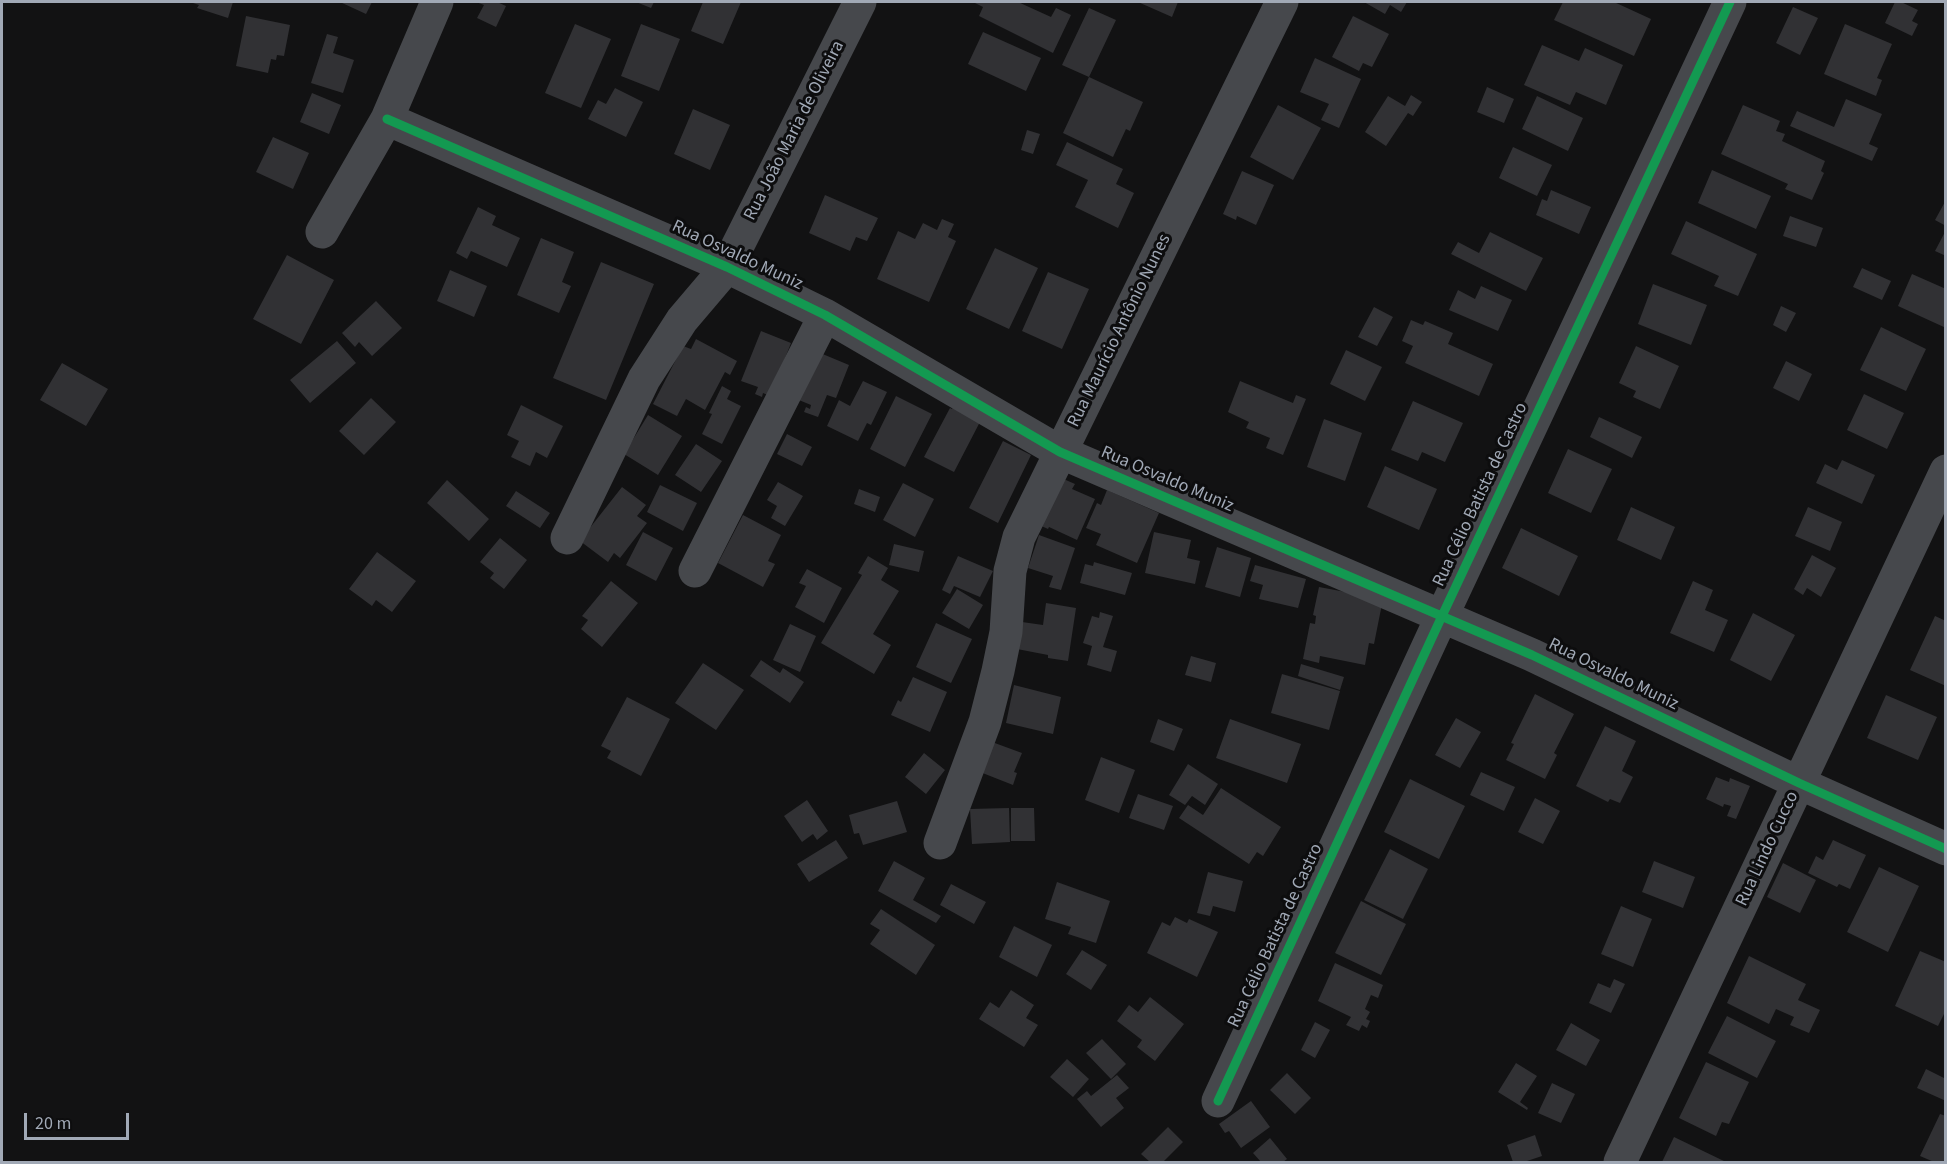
<!DOCTYPE html>
<html>
<head>
<meta charset="utf-8">
<style>
	body { margin:0 }
	#map { position:relative; width:1947px; height:1164px; overflow:hidden; background:#121213; font-family:"Source Sans 3",sans-serif }
	canvas { display:block }
	.frame { position:absolute; inset:0; border:3px solid #a1a9b6; pointer-events:none }
	.scale { position:absolute; left:24px; top:1113px; width:105px; height:27px; box-sizing:border-box; border:3px solid #a1a9b6; border-top:0; padding-left:8px; font-size:18px; line-height:21px; white-space:nowrap; color:#a1a9b6; -webkit-text-stroke:4px #0d0d0e; paint-order:stroke }
</style>
</head>
<body>
<div id="map">
<canvas width="1947" height="1164"></canvas>
<div class="frame"></div>
<div class="scale">20 m</div>
</div>
<script>
const context = document.querySelector('canvas').getContext('2d');
context.lineJoin = 'round';
function fill(path, color) { context.fillStyle = color; context.fill(path, 'evenodd'); }
function strokePath(path, color, width, dash) { context.strokeStyle = color; context.lineWidth = width; context.lineCap = dash ? 'butt' : 'round'; context.setLineDash(dash || []); context.stroke(path); }
function drawText(font, color, halo, rows, align = 'center') {
  context.font = font + ' "Source Sans 3",sans-serif'; context.lineWidth = 6; context.setLineDash([]); context.textBaseline = 'middle'; context.strokeStyle = halo; context.fillStyle = color; for (const [text, x, y, turn = 0] of rows) {
    context.save(); context.translate(x, y); context.rotate((+turn || 0) * Math.PI / 180); context.textAlign = isNaN(turn) ? turn : align; if (halo) context.strokeText(text, 0, 0); context.fillText(text, 0, 0); context.restore();
  }
}
fill(new Path2D(`
	M190 2H233L228 18 197 8 199 5Z
	M340 2H372L366 14Z
	M476 2H497L506 6 496 27 477 18 484 5Z
	M636 2H654L651 8Z
	M703 2H741L723 44 691 31Z
	M973 2H1018L1051 17 1056 8 1071 15 1053 53 979 16 983 7Z
	M1138 2H1178L1172 17Z
	M1364 2H1407L1401 12 1390 5 1385 14Z
	M1563 2H1614L1651 19 1634 56 1554 20Z
	M1895 2H1901L1918 10 1912 21 1918 24 1912 36 1885 23Z
	M1793 7 1818 18 1800 55 1776 43Z
	M1089 8 1116 20 1089 77 1062 65Z
	M246 16 290 25 284 56 277 55 276 60 271 59 268 73 236 66Z
	M1353 16 1389 34 1372 67 1363 63 1359 71 1332 57Z
	M575 24 611 39 581 108 545 93Z
	M641 24 680 39 659 91 621 76Z
	M1845 24 1892 44 1877 78 1882 80 1876 96 1824 74Z
	M983 32 1041 58 1026 91 968 64Z
	M327 34 338 37 333 53 354 60 343 93 311 83Z
	M1542 45 1579 61 1585 48 1623 65 1606 105 1576 92 1570 105 1524 85Z
	M1315 58 1361 79 1339 128 1321 120 1329 104 1300 92Z
	M1089 77 1143 102 1130 131 1126 129 1113 157 1063 133Z
	M1487 87 1514 99 1504 123 1477 112Z
	M615 88 643 102 626 137 588 119 598 100 606 104Z
	M312 93 341 105 329 134 300 122Z
	M1411 95 1422 102 1413 116 1408 113 1386 146 1365 132 1388 96 1405 106Z
	M1537 96 1583 118 1568 151 1522 129Z
	M1846 99 1882 114 1869 144 1878 148 1872 161 1790 126 1797 111 1834 127Z
	M1278 105 1321 128 1293 180 1250 157Z
	M1743 105 1780 121 1776 131 1785 134 1782 141 1825 161 1821 171 1824 173 1812 200 1785 189 1788 184 1721 154Z
	M693 109 730 125 710 170 674 154Z
	M1027 130 1040 134 1033 154 1021 150Z
	M273 137 309 153 293 189 256 172Z
	M1067 142 1123 169 1116 184 1134 193 1118 228 1075 207 1088 180 1056 165Z
	M1513 147 1552 165 1537 196 1499 178Z
	M1712 170 1771 196 1756 229 1698 203Z
	M1242 171 1274 185 1256 225 1237 216 1236 220 1223 214Z
	M1551 190 1591 207 1579 234 1536 215 1542 199 1547 201Z
	M825 195 878 218 867 241 856 237 850 251 809 233Z
	M1946 200V226L1935 220Z
	M478 207 496 216 492 225 520 238 507 267 471 251 467 259 456 253Z
	M1790 216 1823 228 1816 247 1783 236Z
	M942 219 954 224 948 237 956 241 929 302 877 279 898 231 915 239 923 223 937 230Z
	M1686 221 1757 254 1738 296 1714 286 1719 276 1671 254Z
	M1946 230V256L1935 251Z
	M1490 232 1543 258 1526 291 1451 254 1458 242 1479 253Z
	M541 238 574 252 562 282 571 286 559 313 517 295Z
	M995 248 1038 268 1009 329 966 309Z
	M287 255 334 280 301 344 253 319Z
	M601 262 654 284 606 400 553 378Z
	M1862 268 1891 281 1882 300 1853 287Z
	M450 270 487 286 474 317 437 301Z
	M1048 272 1089 289 1062 349 1022 331Z
	M1912 274 1946 289V328L1898 306Z
	M1653 284 1707 305 1691 345 1638 324Z
	M1481 286 1512 300 1498 331 1449 310 1458 290 1475 299Z
	M376 301 402 328 372 356 359 342 355 347 342 333Z
	M1781 306 1796 313 1786 332 1773 325Z
	M1374 307 1393 317 1377 346 1358 337Z
	M1411 320 1423 325 1425 321 1453 333 1448 344 1493 364 1479 396 1405 363 1413 346 1402 341Z
	M1881 327 1926 349 1906 391 1860 370Z
	M761 331 791 343 770 396 763 393 762 397 755 394 758 387 741 381Z
	M696 339 737 361 730 375 725 372 705 410 686 399 677 416 653 404 683 346 691 349Z
	M337 341 356 363 310 403 290 380Z
	M1636 346 1679 366 1660 409 1633 397 1636 391 1619 383Z
	M813 350 849 365 836 398 827 395 818 417 804 412 806 407 810 409 811 405 794 398Z
	M1346 350 1382 367 1365 401 1330 384Z
	M1786 361 1812 374 1799 401 1773 388Z
	M62 363 108 389 86 426 40 400Z
	M863 381 887 392 871 425 867 423 858 441 827 426 839 400 850 406Z
	M1240 381 1293 403 1296 395 1306 399 1283 455 1266 448 1270 438 1246 428 1249 422 1228 412Z
	M722 386 731 391 727 399 741 406 722 444 702 434 712 414 709 413Z
	M1864 394 1904 413 1887 449 1847 430Z
	M896 396 932 414 905 467 870 449Z
	M371 398 396 422 364 455 339 431Z
	M1413 401 1463 423 1445 462 1422 452 1418 461 1391 450Z
	M955 403 982 418 954 472 924 457 950 408 952 409Z
	M521 405 563 426 547 458 536 452 530 466 511 457 519 441 507 435Z
	M648 415 682 436 658 475 624 454Z
	M1599 417 1642 437 1632 458 1590 437Z
	M1324 419 1362 433 1345 481 1307 467Z
	M787 434 812 447 802 466 777 454Z
	M1003 441 1031 455 998 523 969 508Z
	M696 444 722 461 701 492 675 475Z
	M1568 449 1612 469 1591 513 1548 493Z
	M1842 460 1875 475 1862 504 1816 483 1825 464 1837 470Z
	M1385 466 1437 489 1419 530 1367 507Z
	M1059 477 1075 484 1072 489 1095 499 1077 540 1049 527 1048 529 1037 524Z
	M447 480 489 519 469 541 427 503Z
	M778 482 803 496 785 526 771 518 777 506 767 500Z
	M903 483 934 499 915 537 883 520Z
	M660 485 697 503 683 531 647 512Z
	M622 487 646 505 637 516 647 523 620 558 614 553 608 562 576 538 589 529Z
	M859 489 880 497 875 512 854 504Z
	M1107 490 1159 513 1137 563 1096 545 1101 534 1086 528 1097 503 1101 505Z
	M516 491 550 513 540 528 506 506Z
	M1631 507 1675 527 1661 560 1617 540Z
	M1808 507 1842 522 1830 551 1795 536Z
	M743 515 781 535 768 561 775 564 763 587 718 563Z
	M1521 528 1578 556 1559 596 1502 568Z
	M643 532 673 548 656 581 626 565Z
	M1154 532 1191 540 1187 558 1200 561 1195 584 1145 573Z
	M1039 535 1075 548 1061 590 1049 587 1053 576 1028 568Z
	M500 538 527 560 504 589 490 578 494 573 480 562Z
	M894 544 924 551 919 572 889 565Z
	M1217 547 1251 558 1240 597 1205 587Z
	M377 552 416 581 392 612 376 600 372 606 349 589Z
	M1812 555 1836 568 1821 597 1807 588 1803 595 1794 589Z
	M868 556 888 568 881 580 899 591 873 634 891 645 874 674 821 643 862 575 858 573Z
	M958 556 993 571 980 597 954 586 950 594 942 590Z
	M1094 562 1132 573 1125 595 1080 583 1085 564 1093 566Z
	M1255 565 1306 579 1298 608 1259 599 1263 585 1250 581Z
	M807 569 842 588 824 623 795 607 806 586 799 583Z
	M611 581 638 603 602 647 581 629 588 620 582 616Z
	M1693 581 1713 590 1705 610 1728 620 1714 652 1670 633Z
	M1319 587 1383 599 1374 644 1369 643 1365 665 1320 656 1319 663 1303 659 1310 623 1315 624 1316 616 1313 615Z
	M957 589 983 605 969 629 942 613Z
	M1046 603 1076 608 1068 661 1048 658V655L1017 649 1022 622 1043 625Z
	M1100 612 1113 616 1103 647 1117 651 1111 672 1087 665 1092 646 1083 643 1092 616 1099 618Z
	M1753 613 1795 635 1771 681 1730 660Z
	M1935 616 1946 621V686L1910 670Z
	M936 623 972 639 951 683 916 667Z
	M790 624 816 636 800 672 773 660Z
	M1191 656 1216 663 1211 682 1185 675Z
	M761 660 780 673 783 668 804 682 790 703 750 676Z
	M703 663 744 690 716 730 675 703Z
	M1301 664 1344 677 1340 690 1298 676Z
	M1282 674 1340 691 1329 730 1271 713Z
	M913 677 947 692 930 732 891 715 898 700 901 702Z
	M1014 685 1061 697 1053 734 1006 723Z
	M1535 694 1574 714 1554 753 1557 755 1545 779 1506 760 1514 744 1511 743Z
	M1886 695 1937 717 1918 760 1867 738Z
	M627 697 670 719 641 776 607 758 611 751 601 746Z
	M1456 718 1481 732 1460 768 1435 755Z
	M1158 719 1183 729 1174 751 1150 742Z
	M1230 719 1301 744 1287 783 1216 758Z
	M1605 726 1636 741 1622 771 1633 777 1620 803 1610 799 1608 802 1576 786Z
	M992 742 1022 753 1014 772 1017 773 1013 785 980 772Z
	M924 753 945 770 926 794 905 777Z
	M1101 757 1135 770 1119 813 1085 800Z
	M1188 764 1218 784 1205 805 1192 796 1185 805 1169 795Z
	M1481 772 1515 787 1504 811 1470 795Z
	M1716 777 1729 782 1730 778 1750 786 1736 819 1727 816 1731 806 1724 804 1723 807 1706 799Z
	M1410 779 1465 806 1439 859 1384 832Z
	M1221 788 1281 827 1263 856 1257 852 1249 864 1179 818 1188 805 1203 815Z
	M1138 794 1173 806 1164 830 1129 818Z
	M1535 798 1560 811 1543 844 1518 832Z
	M807 800 828 831 817 840 813 834 802 842 784 816Z
	M897 801 907 832 863 845 859 833 854 834 849 815Z
	M1009 808 1010 842 972 844 970 809Z
	M1011 808H1034L1035 841H1011Z
	M836 840 848 858 809 882 797 864Z
	M1833 840 1866 855 1850 889 1839 884 1837 887 1808 873 1816 856 1823 860Z
	M1390 849 1428 869 1403 919 1364 900Z
	M894 861 925 878 913 900 941 916 936 923 878 891Z
	M1654 861 1695 877 1683 908 1642 892Z
	M1783 863 1816 880 1800 913 1767 897Z
	M1879 867 1919 886 1888 952 1847 932Z
	M1208 872 1243 881 1235 912 1213 906 1210 916 1197 913Z
	M1057 882 1110 901 1096 943 1068 934 1071 927 1045 919Z
	M951 884 986 902 974 924 940 905Z
	M1361 901 1406 924 1381 975 1335 953Z
	M1621 906 1652 919 1633 967 1601 954Z
	M881 909 935 945 916 975 870 944 880 930 870 924Z
	M1175 917 1187 923 1189 919 1218 932 1197 977 1147 953 1162 922 1170 926Z
	M1014 926 1052 945 1037 977 999 957Z
	M1082 950 1107 965 1091 990 1066 974Z
	M1920 951 1946 962V1010L1938 1026 1895 1006Z
	M1749 956 1806 984 1798 1000 1820 1010 1809 1033 1790 1025 1794 1017 1776 1009 1769 1024 1727 1003Z
	M1335 963 1383 985 1378 998 1371 995 1365 1009 1370 1012 1366 1019 1370 1021 1367 1028 1362 1025 1359 1031 1346 1025 1351 1017 1318 1001Z
	M1614 979 1625 984 1611 1013 1589 1003 1598 983 1610 988Z
	M1011 990 1034 1005 1026 1018 1038 1025 1024 1047 979 1019 990 1002 999 1008Z
	M1150 997 1184 1024 1155 1061 1137 1047 1142 1040 1117 1021 1129 1005 1138 1012Z
	M1727 1016 1776 1041 1757 1078 1708 1053Z
	M1315 1022 1330 1030 1315 1058 1301 1050Z
	M1571 1023 1600 1040 1586 1066 1556 1050Z
	M1102 1039 1126 1064 1111 1079 1086 1053Z
	M1067 1059 1089 1079 1073 1097 1050 1077Z
	M1706 1062 1749 1082 1729 1124 1722 1122 1716 1136 1679 1118Z
	M1516 1063 1537 1076 1520 1102 1528 1108 1527 1110 1498 1092Z
	M1926 1069 1946 1079V1101L1917 1088Z
	M1287 1073 1311 1098 1295 1114 1270 1090Z
	M1117 1075 1129 1088 1116 1098 1124 1108 1101 1127 1077 1099 1087 1091 1091 1096Z
	M1552 1083 1575 1094 1561 1123 1538 1113Z
	M1251 1101 1270 1127 1241 1148 1229 1131 1225 1133 1219 1124Z
	M1940 1114 1946 1116V1162H1934L1920 1156Z
	M1168 1127 1183 1142 1163 1162H1150L1141 1154Z
	M1535 1135 1542 1156 1524 1162H1513L1507 1145Z
	M1674 1137 1726 1162H1662Z
	M1270 1138 1287 1159 1283 1162H1261L1253 1153Z`), '#313134');
strokePath(new Path2D(`
	M387 119 727 267 825 315 1060 452 1532 655 1799 783 1946 849
	M322 232 387 119 437 2
	M567 538 644 379 682 320 727 267 860 2
	M695 571 825 315
	M940 843 985 722 998 671 1006 632 1010 571 1019 537 1282 2
	M1218 1101 1442 616 1730 2
	M1620 1162 1946 471`), '#46484c', 33);
strokePath(new Path2D(`
	M387 119 727 267 825 315 1060 452 1532 655 1799 783 1946 849
	M1218 1101 1442 616 1730 2`), '#139951', 9);
drawText('18px', '#a1a9b6', '#0d0d0e', [
	["Rua João Maria de Oliveira",795,131,-63],
	["Rua Osvaldo Muniz",737,256,25],
	["Rua Maurício Antônio Nunes",1120,331,-64],
	["Rua Osvaldo Muniz",1167,480,23],
	["Rua Célio Batista de Castro",1481,495,-65],
	["Rua Osvaldo Muniz",1613,675,26],
	["Rua Lindo Cucco",1768,849,-65],
	["Rua Célio Batista de Castro",1276,936,-65]
]);
</script>
</body>
</html>
